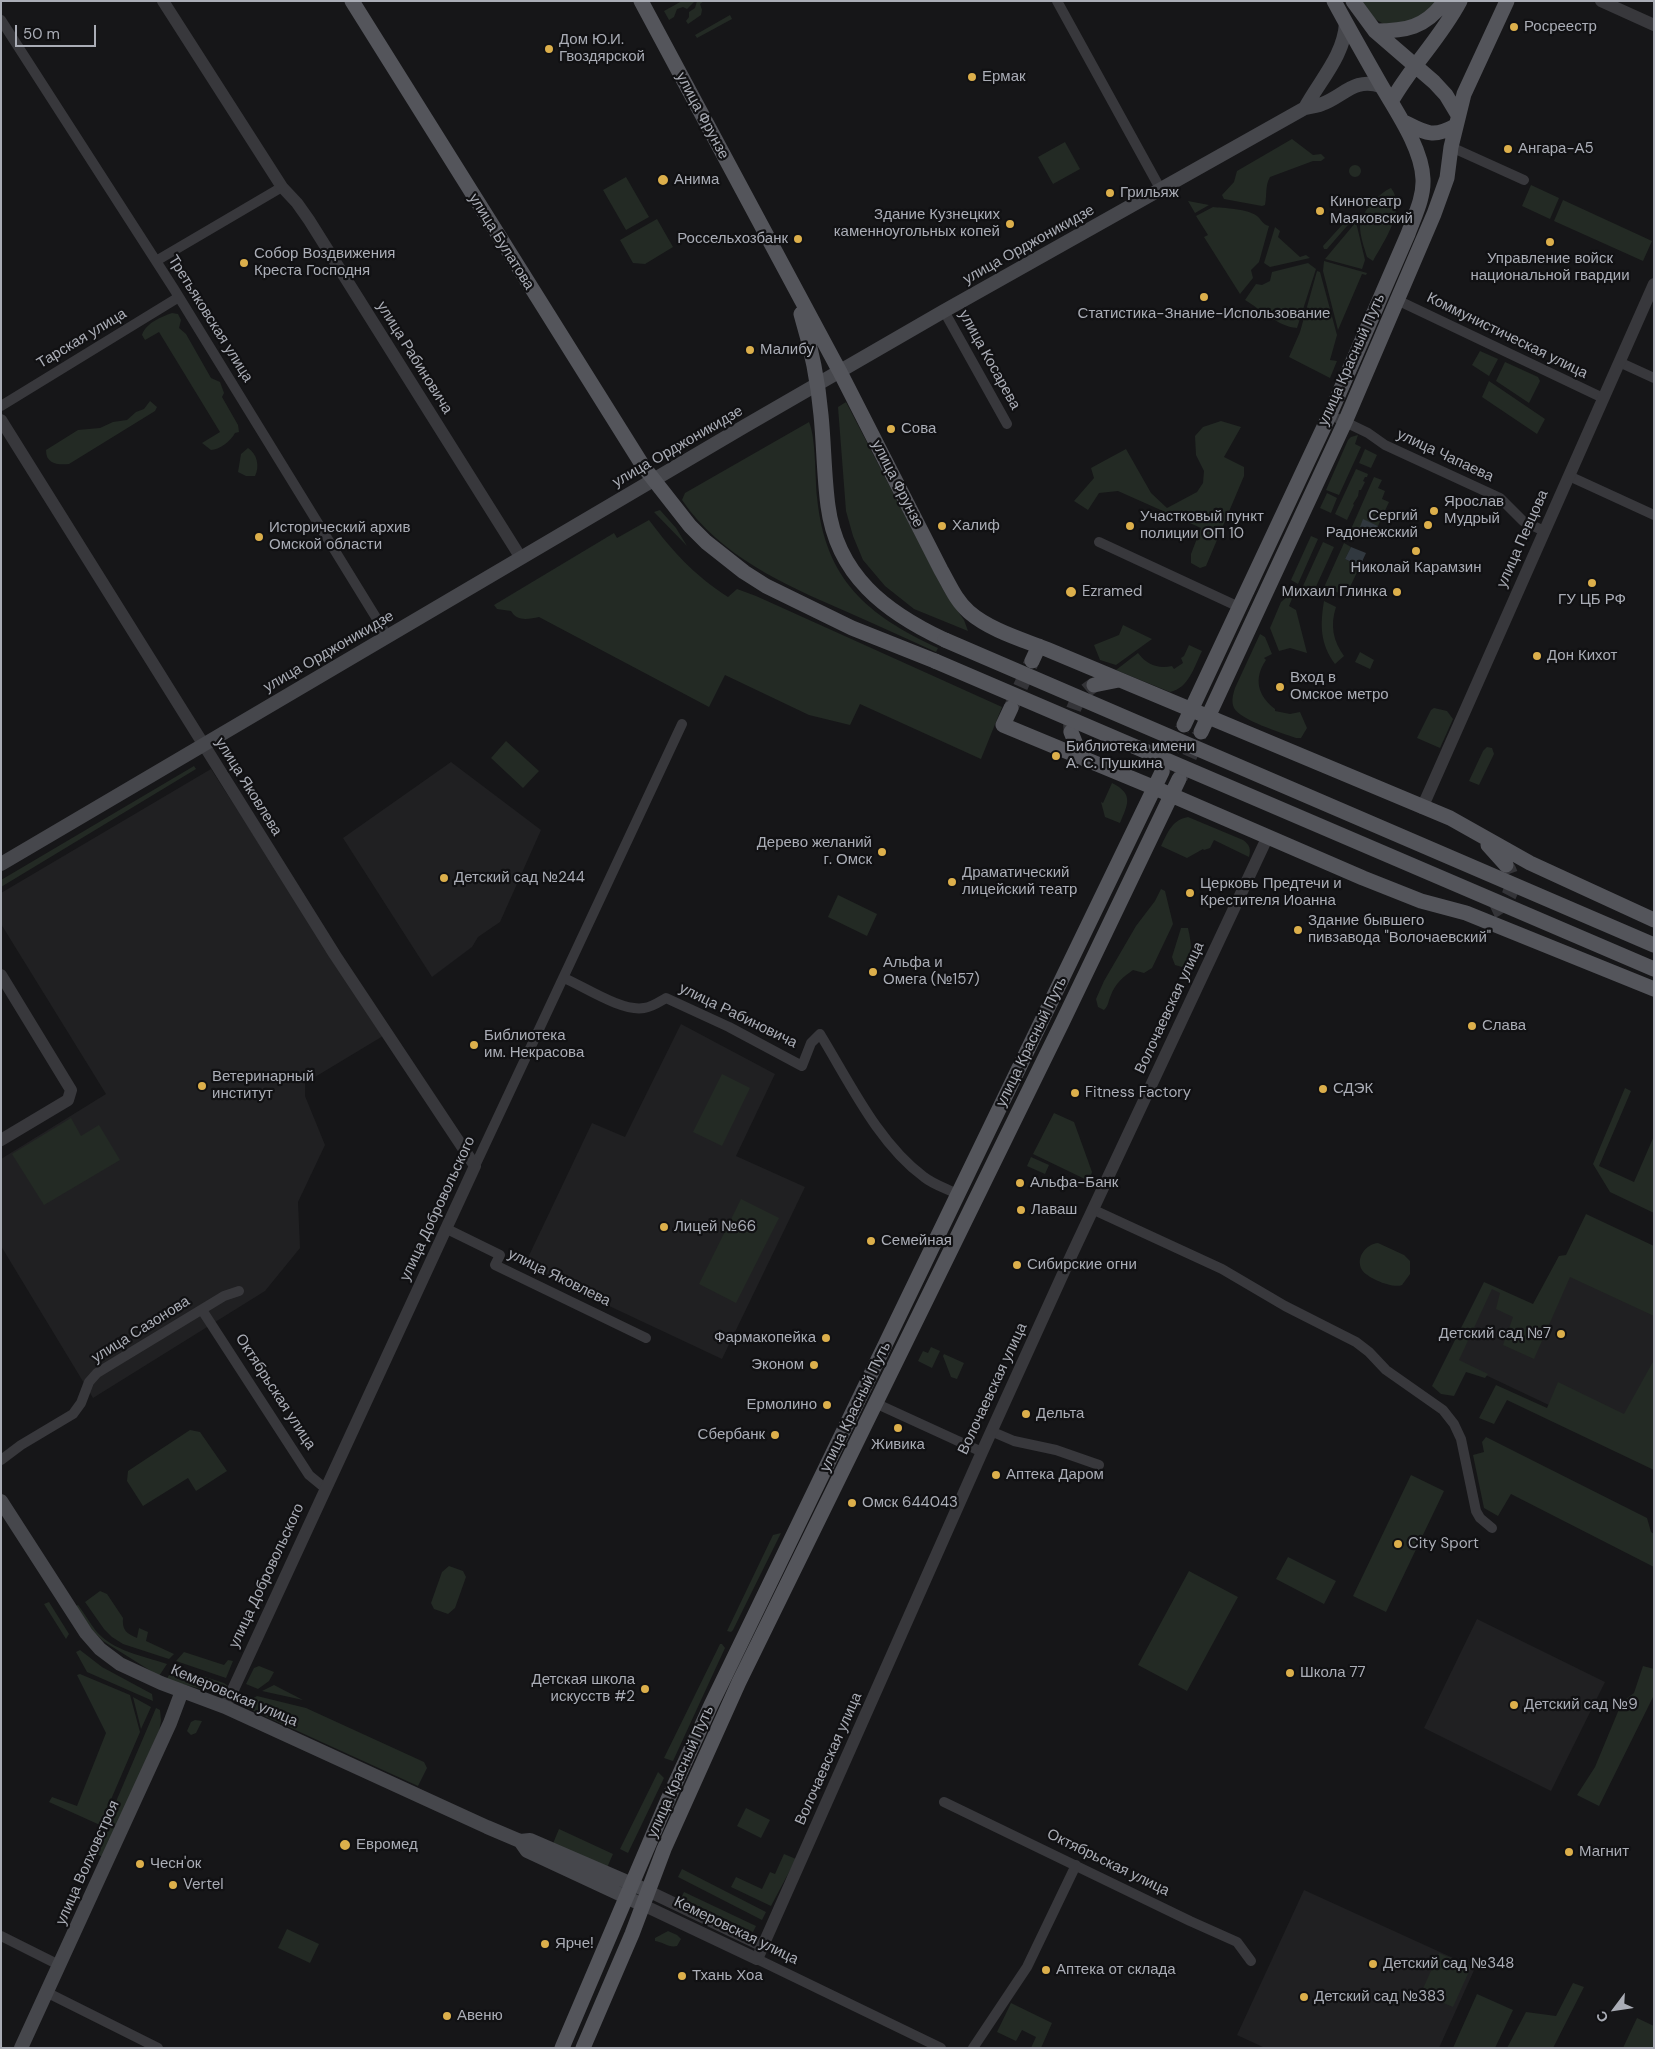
<!DOCTYPE html>
<html>
<head>
<meta charset="utf-8">
<style>
	body { margin:0 }
	#map { position:relative; width:1655px; height:2049px; overflow:hidden; background:#161618; font-family:"DM Sans",sans-serif }
	canvas { display:block }
	.frame { position:absolute; inset:0; border:2px solid #aaadb6; pointer-events:none }
	.north { position:absolute; left:1590px; top:1984px; width:50px; height:50px; -webkit-text-stroke:4px #111113; paint-order:stroke; rotate:239deg; font-size:14px; font-weight:700; line-height:20px; text-align:center; color:#aaadb6 }
	.north::after { content:''; display:block; margin:auto; width:18px; height:22px; background:#aaadb6; clip-path:polygon(50% 0,100% 100%,50% 72%,0 100%) }
	.scale { position:absolute; left:15px; top:25px; width:81px; height:22px; box-sizing:border-box; border:2px solid #aaadb6; border-top:0; padding-left:6px; font-size:15px; line-height:18px; white-space:nowrap; color:#aaadb6; -webkit-text-stroke:4px #111113; paint-order:stroke }
</style>
</head>
<body>
<div id="map">
<canvas width="1655" height="2049"></canvas>
<div class="frame"></div>
<div class="north">С</div>
<div class="scale">50 m</div>
</div>
<script>
const context = document.querySelector('canvas').getContext('2d');
context.lineJoin = 'round';
function fill(path, color) { context.fillStyle = color; context.fill(path, 'evenodd'); }
function strokePath(path, color, width, dash) { context.strokeStyle = color; context.lineWidth = width; context.lineCap = dash ? 'butt' : 'round'; context.setLineDash(dash || []); context.stroke(path); }
function drawText(font, color, halo, rows, align = 'center') {
  context.font = font + ' "DM Sans",sans-serif'; context.lineWidth = 4.5; context.setLineDash([]); context.textBaseline = 'middle'; context.strokeStyle = halo; context.fillStyle = color; for (const [text, x, y, turn = 0] of rows) {
    context.save(); context.translate(x, y); context.rotate((+turn || 0) * Math.PI / 180); context.textAlign = isNaN(turn) ? turn : align; if (halo) context.strokeText(text, 0, 0); context.fillText(text, 0, 0); context.restore();
  }
}
fill(new Path2D(`
	M451 762 541 830 500 922 478 937 472 947 432 977 343 838Z
	M211 769 383 1036 305 1083V1096L325 1145 298 1202 300 1248 265 1291 93 1398 1 1246V1159L106 1094 1 924V893Z
	M681 1024 775 1074 736 1156 805 1187 722 1359 524 1266 592 1123 625 1137Z
	M1559 1256 1654 1301V1440L1648 1452 1456 1361 1491 1287 1534 1307Z
	M1477 1619 1605 1682 1551 1791 1424 1728Z
	M1304 1890 1475 1968 1439 2048H1265L1237 2035Z`), '#202022');
fill(new Path2D(`
	M682 1H695L687 9 683 7 677 9 674 17 669 20 664 11Z
	M697 1H704L700 4 702 10 701 15 688 24 686 21 689 17V12L695 8Z
	M1361 1H1437L1423 20 1389 27 1375 19Z
	M730 15 732 19 697 38 695 35Z
	M1292 139 1313 155 1321 154 1325 158 1321 161H1313L1270 177C1265 185 1267 196 1265 205L1262 206 1224 199 1222 195 1234 182 1237 171Z
	M1065 142 1080 169 1053 184 1038 157Z
	M1349 171a6 6 0 1 1 12 0a6 6 0 1 1-12 0Z
	M626 177 649 217 626 230 603 190Z
	M1531 185 1559 198 1550 219 1522 206Z
	M1391 188C1407 209 1384 241 1373 261L1367 257C1364 247 1360 236 1360 226 1359 214 1380 192 1391 188Z
	M1563 200 1652 241 1643 261 1554 221Z
	M1188 201 1209 205 1195 213Z
	M1213 207C1223 208 1249 209 1257 216 1262 220 1262 224 1269 226L1259 262 1251 270 1253 278 1240 294 1204 237 1208 235 1196 216Z
	M1351 215H1354V218L1327 249H1324L1323 246Z
	M657 219 673 247 645 264 633 263 620 240Z
	M1356 222 1365 260 1362 269 1325 259Z
	M1275 227 1280 231 1278 237 1300 257 1306 255 1310 258 1270 267 1264 263Z
	M1324 261 1367 273 1366 275 1362 274 1338 330 1323 271Z
	M1308 263 1316 269 1297 328C1279 327 1260 309 1245 300L1256 284 1262 285 1270 281 1272 272Z
	M1317 271 1320 272 1337 335 1330 360 1337 361 1330 378 1289 357 1300 332Z
	M172 313 178 314 181 320 179 328 186 334 211 378 220 382 224 393 222 397 238 425 239 432 235 433C231 441 219 450 211 450L202 443 220 432 159 332 145 340 142 335C146 323 161 317 172 313Z
	M1480 351 1498 359 1489 376 1472 365Z
	M1505 362 1538 377 1540 381 1529 403 1496 381Z
	M1489 381 1545 419 1537 434 1482 397Z
	M150 401 157 407 155 411 69 464C57 465 46 464 46 450L78 430 100 428 113 422 127 420 136 412 144 409Z
	M846 402 945 593 964 620 968 631 914 609 885 586 863 560 853 536 846 511 838 407Z
	M1221 421 1241 427 1224 457 1244 467V476L1206 566 1200 568 1191 563V554L1201 528 1118 491 1099 493 1088 510 1074 501 1094 478 1091 468 1126 449 1151 493 1167 508 1197 492 1203 483 1204 471 1196 455 1195 436 1203 427Z
	M809 422C816 438 815 478 817 497 825 580 867 615 938 648L936 652C906 638 876 625 845 611 785 585 720 556 682 500L685 493Z
	M1358 435 1355 444 1361 447 1339 495 1326 490 1348 440 1351 437Z
	M248 448C257 454 260 466 255 476H246L238 472 241 454Z
	M1365 449 1377 455 1371 468 1359 463Z
	M1356 469 1368 474 1367 477H1365L1363 481 1365 482 1361 490H1359L1358 496 1353 504 1354 505 1347 520 1335 514Z
	M1374 477 1382 480 1378 488 1385 491 1382 499 1389 502 1378 526 1364 520 1358 532 1351 529Z
	M1327 493 1337 498 1331 513 1320 508Z
	M660 510 676 528 687 546 654 512Z
	M649 520C674 553 693 574 728 597L737 589 756 596 1002 707 981 759 860 704 850 725 809 715 725 675 709 707 539 617C529 619 517 622 511 611L497 609 494 605 614 533 617 538Z
	M1311 536 1318 539 1298 584 1291 580Z
	M1323 542 1334 547 1314 591 1303 586Z
	M1344 543 1351 547 1345 559 1360 566 1349 589 1342 586 1339 593 1332 590 1328 597 1321 594Z
	M1296 589 1289 606 1296 610 1307 653 1290 648 1279 651 1270 628 1281 602Z
	M1324 601 1336 607C1330 625 1333 641 1344 656L1335 664C1320 644 1320 625 1324 601Z
	M1123 625 1152 639 1116 665 1100 660 1094 645 1119 635Z
	M1260 634 1265 637 1272 654 1264 658 1266 660C1253 679 1258 696 1275 709V711L1290 714 1300 712 1307 728 1301 738H1296C1282 733 1240 720 1234 708 1231 701 1233 695 1235 688Z
	M1189 645 1202 651C1194 667 1189 688 1170 692L1116 670 1138 653C1147 665 1158 669 1172 666L1174 669 1183 663 1181 658 1184 656Z
	M1360 652 1374 660 1370 669 1355 662Z
	M1434 708 1447 711 1453 719 1440 748 1417 738 1431 710Z
	M506 741 539 771 523 788 491 758Z
	M1487 747 1492 748 1494 754 1479 785 1469 781 1483 751Z
	M194 766 196 769 1 887V880Z
	M1112 783C1134 794 1128 804 1120 823L1105 817 1101 802 1103 803Z
	M1188 817 1243 840C1250 845 1251 849 1249 857L1214 840 1210 848 1204 850 1203 849 1187 858 1161 846C1168 832 1172 820 1188 817Z
	M1161 889 1165 891 1173 924 1152 968 1144 973 1133 970C1123 977 1115 984 1111 995 1108 1001 1109 1005 1104 1010L1098 1007 1096 999 1104 981 1136 926 1155 901Z
	M838 895 877 914 867 936 828 917Z
	M1181 928H1188C1191 942 1195 959 1182 967L1175 965 1172 957Z
	M722 1074 750 1088 722 1146 693 1132Z
	M1625 1088 1631 1091 1599 1166 1634 1182 1654 1136V1213L1610 1192 1593 1164Z
	M1054 1113 1074 1122 1092 1172 1089 1181 1033 1154Z
	M71 1118 81 1136 99 1125 120 1160 44 1205 12 1154Z
	M1031 1157 1049 1165 1045 1174 1027 1166Z
	M741 1199 779 1218 736 1303 699 1284Z
	M1586 1214 1654 1246V1316L1570 1277 1534 1359 1503 1345 1513 1317 1496 1309 1500 1293 1492 1289 1459 1360 1488 1374 1485 1378 1466 1372 1454 1396 1441 1394 1432 1386 1484 1282 1533 1304 1559 1256 1566 1255Z
	M1378 1243 1404 1255 1410 1261V1274L1402 1285C1393 1289 1367 1278 1362 1270 1355 1258 1366 1244 1378 1243Z
	M931 1347 940 1351 932 1368 918 1361 923 1351 928 1353Z
	M944 1354 964 1363 957 1379 951 1377 943 1356Z
	M1654 1360V1470L1507 1400 1494 1424 1479 1418 1496 1385 1547 1408 1558 1382 1624 1414Z
	M190 1430 200 1432 227 1471 196 1491 188 1478 143 1506 127 1481 128 1471Z
	M1486 1437 1647 1518 1651 1532 1654 1534V1567L1511 1494 1498 1516 1484 1508 1473 1455 1484 1452 1482 1442Z
	M1411 1475 1444 1491 1386 1612 1353 1596Z
	M781 1533 733 1630 731 1632 727 1631 773 1535Z
	M1288 1557 1336 1581 1324 1604 1276 1579Z
	M449 1566 463 1571 466 1577 455 1608 448 1614 434 1609 431 1603 442 1572Z
	M1189 1571 1238 1597 1187 1691 1138 1665Z
	M100 1591 107 1594 123 1618C122 1630 126 1633 137 1638L139 1628 148 1632 146 1641 174 1654 169 1659 123 1644 112 1637 104 1629 85 1602Z
	M49 1602 69 1634 66 1639 44 1604Z
	M78 1605C84 1613 90 1623 96 1631 113 1651 143 1656 167 1664L159 1676 103 1641 93 1631 76 1606Z
	M720 1644H722L725 1648 673 1761 664 1758Z
	M80 1650 102 1667 152 1694 153 1701 87 1672 76 1652Z
	M184 1652 224 1665 228 1660 233 1661 226 1678 176 1661Z
	M259 1666 274 1672 269 1681 258 1689 246 1684 254 1668Z
	M1643 1666 1654 1669V1695L1599 1806 1577 1795 1595 1767 1622 1702 1634 1693Z
	M174 1667 224 1683 228 1686 221 1691 213 1692 166 1680Z
	M80 1674 130 1695 140 1732 100 1825 49 1802 52 1797 77 1806 106 1733 77 1675Z
	M274 1685 303 1700 262 1691Z
	M257 1696 306 1708 424 1762 427 1768 418 1786 245 1707 247 1702Z
	M133 1697 151 1707 141 1729Z
	M156 1708 160 1710 161 1721 159 1731 103 1857 94 1853Z
	M195 1720 202 1721 196 1733 191 1735 187 1731 191 1722Z
	M658 1772 664 1778 628 1853 620 1849Z
	M746 1808 770 1820 761 1838 737 1826Z
	M559 1829 613 1854 606 1870 552 1846Z
	M784 1854 796 1859 771 1906 731 1887 736 1877 762 1889 770 1872 775 1874Z
	M682 1869 766 1912 762 1920 678 1877Z
	M684 1892 756 1926 753 1932 681 1898Z
	M287 1929 319 1944 310 1963 278 1948Z
	M668 1931 677 1935 681 1939 677 1946C669 1948 663 1942 655 1941V1938Z
	M1439 1953 1471 1967 1453 2007 1421 1993Z
	M1573 1983 1584 1987 1553 2048H1507L1526 2012 1556 2016Z
	M1477 1994 1513 2010 1495 2048H1453Z
	M1011 2003 1052 2023 1041 2048H1031L1036 2037 1022 2030 1016 2041 997 2032Z
	M1637 2018 1654 2026V2048H1623Z`), '#232a24');
fill(new Path2D(`
	M1363 519 1378 526 1373 539 1358 532Z
	M1351 547 1366 553 1360 566 1345 559Z`), '#31383f');
strokePath(new Path2D(`
	M1011 708 1032 661
	M1071 732C1069 712 1077 695 1094 685
	M1162 771 1182 729
	M1180 778 1199 735
	M1492 911C1511 902 1518 883 1506 865`), '#343438', 15, [15, 8]);
strokePath(new Path2D(`
	M1057 1 1161 190
	M1 20 174 289 388 637
	M1451 147 1524 180
	M156 261 282 187
	M1397 300 1603 398
	M944 311 1007 424
	M1619 362 1654 378
	M1 406 179 297
	M1339 419 1368 433 1385 445 1500 498 1523 521 1544 531
	M1569 476 1654 515
	M1099 542 1239 607
	M564 978C585 987 622 1012 644 1008 652 1007 659 1002 666 998L729 1027 802 1066 811 1043 820 1034C850 1083 878 1143 924 1177 934 1185 948 1189 959 1195
	M475 1166 682 724
	M1094 1210 1222 1269 1285 1306 1356 1342 1369 1352 1386 1370 1443 1410 1454 1424 1461 1439 1476 1511 1480 1518 1492 1528
	M447 1229 500 1255 495 1265 646 1338
	M202 1310 309 1475 326 1489
	M875 1403 982 1452
	M993 1432 1014 1441 1056 1450 1099 1465
	M1 1460 21 1445 73 1414 81 1403 89 1382 97 1373 224 1296 239 1291
	M944 1802 1190 1921 1237 1942 1251 1961
	M1 1936 59 1965
	M757 1959 941 2048
	M46 1992 158 2048
	M973 2048 1027 1967 1076 1865`), '#38383c', 10);
strokePath(new Path2D(`
	M163 1 282 187 297 203 309 220 521 558
	M1601 1 1654 25
	M1 420 335 955 475 1166 225 1707
	M1422 808 1654 284
	M1 975 71 1090 68 1100 1 1140
	M648 1891 763 1946
	M643 1905 757 1959 982 1452 1072 1254 1268 836`), '#38383c', 12);
strokePath(new Path2D(`
	M1305 108C1320 80 1344 56 1346 23
	M1 864 745 426 944 311 1305 108C1311 107 1317 106 1322 104 1344 96 1354 77 1381 86
	M1 1501 86 1633 100 1649 120 1664 161 1683 225 1707 487 1827 520 1841 530 1840 648 1891
	M520 1841 527 1851 643 1905
	M21 2048 170 1723 182 1691`), '#46474c', 14);
strokePath(new Path2D(`
	M352 1 643 466 690 526 706 542 744 572 766 586 852 628 935 661
	M641 1 840 372 941 570C949 584 956 601 969 612 991 631 1024 640 1051 651L1450 818 1530 863 1654 920
	M1353 1 1375 31 1434 82 1446 95 1458 115
	M1375 31C1406 31 1425 28 1445 1
	M1391 102C1411 66 1440 39 1460 1
	M1402 121C1424 132 1432 139 1455 126
	M801 314C811 347 818 380 821 415 824 445 824 476 828 506 837 575 885 612 945 640
	M1032 661 1039 646
	M1094 685 1119 680
	M1011 708 1003 725 1155 788 1363 878 1421 901 1466 913 1654 989
	M1184 725 1330 414 1408 234C1414 217 1424 198 1423 179 1422 148 1396 111 1381 85 1365 57 1349 29 1334 1
	M1071 732 1081 757
	M1201 732 1345 422 1434 214 1447 178 1451 147 1464 94 1507 1
	M1488 845 1506 865
	M562 2048 669 1797 711 1705 1162 772
	M583 2048 632 1934 664 1849 739 1682 1062 1023 1179 779`), '#54555b', 15);
strokePath(new Path2D(`
	M945 640 1654 945
	M935 661 1654 969`), '#54555b', 15);
for (const [x, y, r, color] of [
	[1514,27,5,"#dcaf4b"],
	[549,49,5,"#dcaf4b"],
	[972,77,5,"#dcaf4b"],
	[1508,149,5,"#dcaf4b"],
	[663,180,6,"#dcaf4b"],
	[1110,193,5,"#dcaf4b"],
	[1320,211,5,"#dcaf4b"],
	[1010,224,5,"#dcaf4b"],
	[798,239,5,"#dcaf4b"],
	[1550,242,5,"#dcaf4b"],
	[244,263,5,"#dcaf4b"],
	[1204,297,5,"#dcaf4b"],
	[750,350,5,"#dcaf4b"],
	[891,429,5,"#dcaf4b"],
	[1434,511,5,"#dcaf4b"],
	[1428,525,5,"#dcaf4b"],
	[942,526,5,"#dcaf4b"],
	[1130,526,5,"#dcaf4b"],
	[259,537,5,"#dcaf4b"],
	[1416,551,5,"#dcaf4b"],
	[1592,583,5,"#dcaf4b"],
	[1071,592,6,"#dcaf4b"],
	[1397,592,5,"#dcaf4b"],
	[1537,656,5,"#dcaf4b"],
	[1280,687,5,"#dcaf4b"],
	[1056,756,5,"#dcaf4b"],
	[882,852,5,"#dcaf4b"],
	[444,878,5,"#dcaf4b"],
	[952,882,5,"#dcaf4b"],
	[1190,893,5,"#dcaf4b"],
	[1298,930,5,"#dcaf4b"],
	[873,972,5,"#dcaf4b"],
	[1472,1026,5,"#dcaf4b"],
	[474,1045,5,"#dcaf4b"],
	[202,1086,5,"#dcaf4b"],
	[1323,1089,5,"#dcaf4b"],
	[1075,1093,5,"#dcaf4b"],
	[1020,1183,5,"#dcaf4b"],
	[1021,1210,5,"#dcaf4b"],
	[664,1227,5,"#dcaf4b"],
	[871,1241,5,"#dcaf4b"],
	[1017,1265,5,"#dcaf4b"],
	[1561,1334,5,"#dcaf4b"],
	[826,1338,5,"#dcaf4b"],
	[814,1365,5,"#dcaf4b"],
	[827,1405,5,"#dcaf4b"],
	[1026,1414,5,"#dcaf4b"],
	[898,1428,5,"#dcaf4b"],
	[775,1435,5,"#dcaf4b"],
	[996,1475,5,"#dcaf4b"],
	[852,1503,5,"#dcaf4b"],
	[1398,1544,5,"#dcaf4b"],
	[1290,1673,5,"#dcaf4b"],
	[645,1689,5,"#dcaf4b"],
	[1514,1705,5,"#dcaf4b"],
	[345,1845,6,"#dcaf4b"],
	[1569,1852,5,"#dcaf4b"],
	[140,1864,5,"#dcaf4b"],
	[173,1885,5,"#dcaf4b"],
	[545,1944,5,"#dcaf4b"],
	[1373,1964,5,"#dcaf4b"],
	[1046,1970,5,"#dcaf4b"],
	[682,1976,5,"#dcaf4b"],
	[1304,1997,5,"#dcaf4b"],
	[447,2016,5,"#dcaf4b"]
]) { const dot = new Path2D(); dot.arc(x, y, r, 0, 2 * Math.PI); context.fillStyle = color; context.fill(dot); strokePath(dot, '#111113', 2); }
drawText('15px', '#aaadb6', '#111113', [
	["Росреестр",1524,27],
	["Дом Ю.И.",559,40],
	["Гвоздярской",559,57],
	["Ермак",982,77],
	["Ангара-А5",1518,149],
	["Анима",674,180],
	["Грильяж",1120,193],
	["Кинотеатр",1330,202],
	["Маяковский",1330,219],
	["Здание Кузнецких",1000,215,"right"],
	["каменноугольных копей",1000,232,"right"],
	["Россельхозбанк",788,239,"right"],
	["Собор Воздвижения",254,254],
	["Креста Господня",254,271],
	["Управление войск",1550,259,"center"],
	["национальной гвардии",1550,276,"center"],
	["Статистика-Знание-Использование",1204,314,"center"],
	["Малибу",760,350],
	["Сова",901,429],
	["Ярослав",1444,502],
	["Мудрый",1444,519],
	["Сергий",1418,516,"right"],
	["Радонежский",1418,533,"right"],
	["Участковый пункт",1140,517],
	["полиции ОП 10",1140,534],
	["Халиф",952,526],
	["Исторический архив",269,528],
	["Омской области",269,545],
	["Николай Карамзин",1416,568,"center"],
	["Ezramed",1082,592],
	["Михаил Глинка",1387,592,"right"],
	["ГУ ЦБ РФ",1592,600,"center"],
	["Дон Кихот",1547,656],
	["Вход в",1290,678],
	["Омское метро",1290,695],
	["Библиотека имени",1066,747],
	["А. С. Пушкина",1066,764],
	["Дерево желаний",872,843,"right"],
	["г. Омск",872,860,"right"],
	["Драматический",962,873],
	["лицейский театр",962,890],
	["Детский сад №244",454,878],
	["Церковь Предтечи и",1200,884],
	["Крестителя Иоанна",1200,901],
	["Здание бывшего",1308,921],
	["пивзавода \"Волочаевский\"",1308,938],
	["Альфа и",883,963],
	["Омега (№157)",883,980],
	["Слава",1482,1026],
	["Библиотека",484,1036],
	["им. Некрасова",484,1053],
	["Ветеринарный",212,1077],
	["институт",212,1094],
	["СДЭК",1333,1089],
	["Fitness Factory",1085,1093],
	["Альфа-Банк",1030,1183],
	["Лаваш",1031,1210],
	["Лицей №66",674,1227],
	["Семейная",881,1241],
	["Сибирские огни",1027,1265],
	["Детский сад №7",1551,1334,"right"],
	["Фармакопейка",816,1338,"right"],
	["Эконом",804,1365,"right"],
	["Ермолино",817,1405,"right"],
	["Дельта",1036,1414],
	["Сбербанк",765,1435,"right"],
	["Живика",898,1445,"center"],
	["Аптека Даром",1006,1475],
	["Омск 644043",862,1503],
	["City Sport",1408,1544],
	["Школа 77",1300,1673],
	["Детская школа",635,1680,"right"],
	["искусств #2",635,1697,"right"],
	["Детский сад №9",1524,1705],
	["Евромед",356,1845],
	["Магнит",1579,1852],
	["Чесн'ок",150,1864],
	["Vertel",183,1885],
	["Ярче!",555,1944],
	["Детский сад №348",1383,1964],
	["Аптека от склада",1056,1970],
	["Тхань Хоа",692,1976],
	["Детский сад №383",1314,1997],
	["Авеню",457,2016]
], 'left');
drawText('15px', '#aaadb6', '#111113', [
	["улица Фрунзе",702,116,62],
	["улица Булатова",501,242,58],
	["улица Орджоникидзе",1029,245,-29],
	["Третьяковская улица",210,319,58],
	["Коммунистическая улица",1507,336,26],
	["Тарская улица",82,339,-31],
	["улица Рабиновича",414,358,58],
	["улица Косарева",989,360,61],
	["улица Красный Путь",1352,360,-66],
	["улица Орджоникидзе",678,447,-30],
	["улица Чапаева",1445,456,25],
	["улица Фрунзе",897,484,63],
	["улица Певцова",1523,539,-66],
	["улица Орджоникидзе",329,652,-30],
	["улица Яковлева",248,787,58],
	["Волочаевская улица",1170,1008,-65],
	["улица Рабиновича",738,1016,26],
	["улица Красный Путь",1032,1042,-64],
	["улица Добровольского",438,1209,-65],
	["улица Яковлева",559,1278,26],
	["улица Сазонова",141,1330,-32],
	["Волочаевская улица",993,1389,-65],
	["Октябрьская улица",275,1392,57],
	["улица Красный Путь",856,1407,-64],
	["улица Добровольского",267,1576,-65],
	["Кемеровская улица",234,1696,23],
	["Волочаевская улица",829,1759,-66],
	["улица Красный Путь",681,1772,-66],
	["улица Волховстроя",88,1863,-66],
	["Октябрьская улица",1108,1863,26],
	["Кемеровская улица",736,1931,26]
]);
</script>
</body>
</html>
